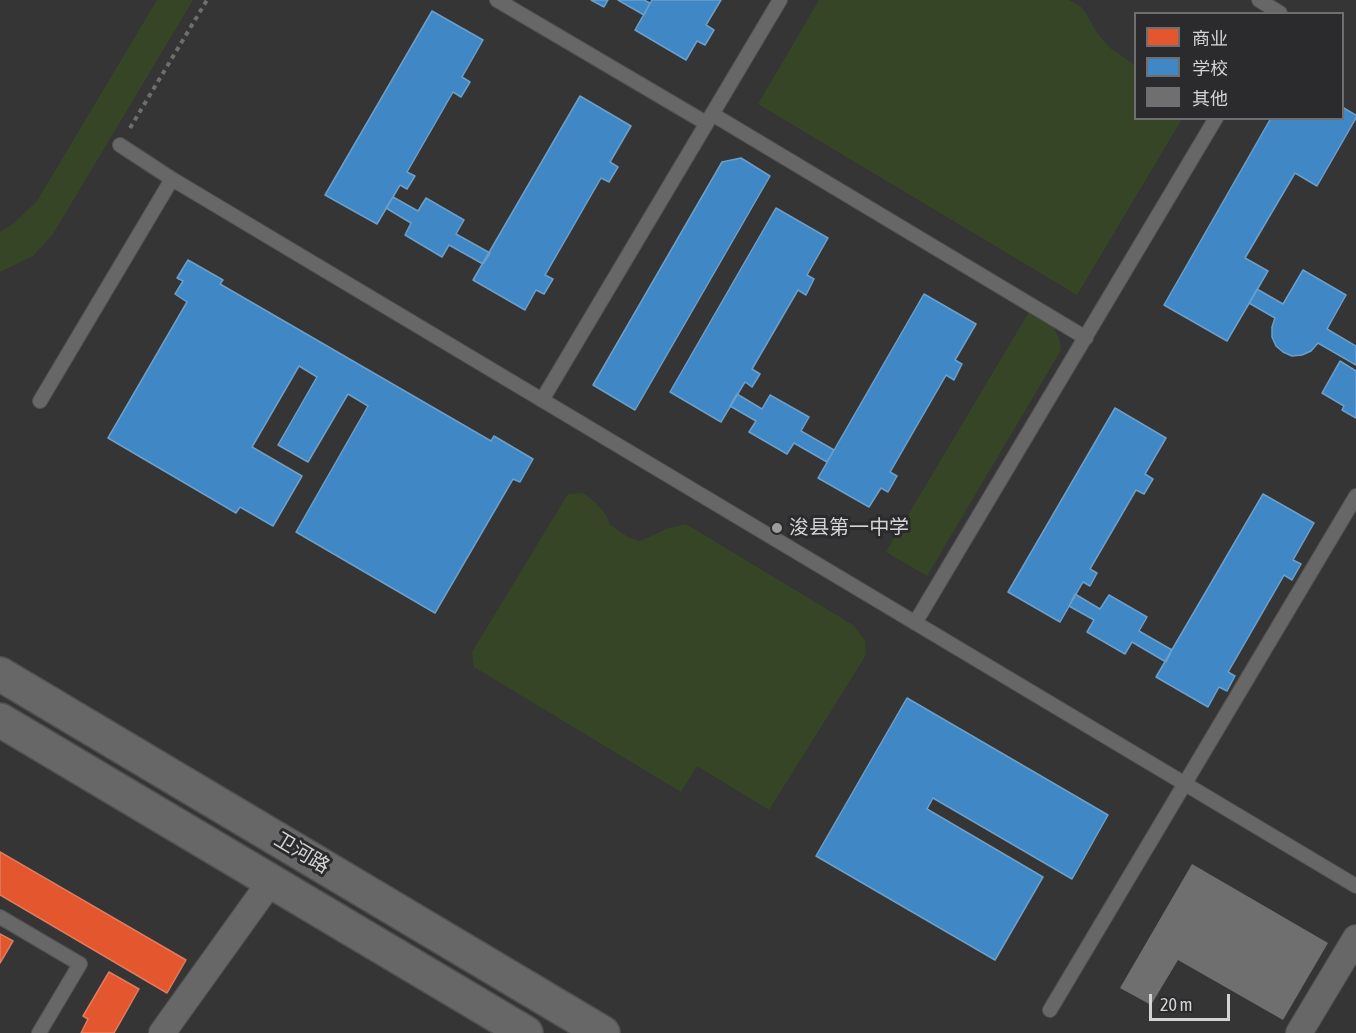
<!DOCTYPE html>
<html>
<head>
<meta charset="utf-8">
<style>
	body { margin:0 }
	#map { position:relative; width:1356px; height:1033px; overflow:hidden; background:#353535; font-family:"Asap Condensed","Noto Sans SC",sans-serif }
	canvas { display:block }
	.legend { position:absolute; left:1134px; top:12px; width:210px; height:108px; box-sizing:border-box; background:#2b2a2c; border:2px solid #6f6e70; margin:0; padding:8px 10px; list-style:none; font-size:18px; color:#d4d4d5 }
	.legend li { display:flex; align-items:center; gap:12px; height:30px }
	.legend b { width:30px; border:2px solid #6f6e70 }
	.scale { position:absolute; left:1149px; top:994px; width:81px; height:27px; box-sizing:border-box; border:3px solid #d4d4d5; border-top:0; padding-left:8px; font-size:18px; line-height:21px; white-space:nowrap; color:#d4d4d5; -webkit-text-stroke:4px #2b2a2c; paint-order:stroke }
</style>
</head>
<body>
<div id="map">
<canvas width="1356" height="1033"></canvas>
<ul class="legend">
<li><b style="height:16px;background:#e4572e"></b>商业</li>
<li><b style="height:16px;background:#3f88c5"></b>学校</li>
<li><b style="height:16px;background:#706f70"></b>其他</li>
</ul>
<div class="scale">20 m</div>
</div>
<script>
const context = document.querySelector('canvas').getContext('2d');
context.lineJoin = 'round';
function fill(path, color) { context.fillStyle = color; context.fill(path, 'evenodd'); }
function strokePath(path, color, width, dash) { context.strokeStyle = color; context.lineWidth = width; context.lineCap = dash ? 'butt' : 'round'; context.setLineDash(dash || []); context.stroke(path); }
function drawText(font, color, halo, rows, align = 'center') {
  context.font = font + ' "Asap Condensed","Noto Sans SC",sans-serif'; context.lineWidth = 6; context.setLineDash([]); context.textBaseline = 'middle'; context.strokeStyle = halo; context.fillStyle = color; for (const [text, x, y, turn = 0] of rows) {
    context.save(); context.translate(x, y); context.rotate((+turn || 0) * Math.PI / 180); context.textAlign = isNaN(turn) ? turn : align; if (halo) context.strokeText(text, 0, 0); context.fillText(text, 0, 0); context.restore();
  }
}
fill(new Path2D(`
	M157 0H193L53 234 33 256 0 272V232L14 223 37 201Z
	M819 0H1069L1081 7 1086 13 1097 33 1110 48 1135 65 1136 118 1182 119 1077 295 758 104Z
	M1029 312C1049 324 1059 325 1061 350L927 576 886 552Z
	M583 493 596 503 606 515 610 525 628 537 640 541 666 529 686 524 853 625 865 640 866 655 769 810 697 766 681 792 474 667 472 652 568 494Z`), '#364526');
const shops = new Path2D(`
	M0 852 186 960 167 993 0 895Z
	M0 934 13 941 0 963Z
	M109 972 139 989 114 1033H81L88 1019 83 1016Z`);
fill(shops, '#e4572e');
strokePath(shops, '#df7c60', 1.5);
const schools = new Path2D(`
	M591 0H608L604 7Z
	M618 0H644L650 3 644 15Z
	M652 0H721L706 25 714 30 705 45 697 41 686 60 635 30Z
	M432 11 483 40 462 77 470 82 461 97 453 92 407 172 415 176 407 189 400 185 377 224 325 195Z
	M580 96 631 126 610 162 618 167 609 182 601 178 545 275 553 279 544 294 536 290 525 310 473 280Z
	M1342 107 1356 115V118L1317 186 1295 173 1245 258 1268 271 1227 341 1164 305 1271 118H1342Z
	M741 158 770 176 635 410 593 385 722 162Z
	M393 197 418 211 426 198 464 220 456 234 490 253 483 264 449 245 442 257 405 235 411 223 386 208Z
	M776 208 828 238 807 275 814 279 806 295 798 290 752 369 760 374 752 387 745 382 721 422 670 392Z
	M188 260 223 280 220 284 491 441 494 436 533 459 520 482 513 479 435 613 296 532 368 406 348 394 308 462 278 445 317 377 299 366 252 447 302 476 273 526 240 507 236 513 108 438 187 302 175 294 183 281 177 278Z
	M1303 270 1346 295 1327 329 1356 346V365L1318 343 1311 351 1302 355 1292 356 1283 352 1276 346 1272 337V327L1275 318 1249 303 1257 289 1283 304Z
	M924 294 976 324 955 360 962 364 954 380 946 375 890 472 897 476 888 492 881 488 869 507 818 478Z
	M1340 361 1356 371V418L1342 410 1344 406 1322 393Z
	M737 394 762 409 770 395 809 417 801 431 834 450 827 462 794 443 787 454 749 432 756 421 730 406Z
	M1115 408 1166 438 1145 474 1153 479 1144 494 1136 490 1090 569 1097 573 1090 586 1083 582 1060 622 1008 592Z
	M1263 494 1314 523 1293 560 1301 564 1292 580 1284 575 1228 672 1235 676 1227 691 1219 687 1208 707 1156 677Z
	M1075 594 1100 609 1109 595 1147 617 1139 631 1172 650 1166 662 1132 642 1125 654 1087 632 1094 620 1069 606Z
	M907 698 1108 815 1072 879 933 798 927 809 1043 877 995 960 816 856Z`);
fill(schools, '#3f88c5');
strokePath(schools, '#6c9fca', 1.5);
fill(new Path2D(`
	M1192 864 1328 943 1283 1020 1178 960 1151 1005 1120 988Z`), '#706f70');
const lane = new Path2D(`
	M497 0 706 123
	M1259 0 1280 13
	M712 114 1086 338
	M120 145 172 179 1356 886
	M542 400 780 0
	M40 401 172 179
	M915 623 1216 118
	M0 917 80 964 39 1033
	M1050 1010 1356 496`);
const street = new Path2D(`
	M162 1033 271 881
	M1299 1033 1356 938`);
const secondary = new Path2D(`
	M0 674 603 1033
	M0 720 526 1033`);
strokePath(lane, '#515152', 16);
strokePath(street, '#515152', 28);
strokePath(secondary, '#515152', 36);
strokePath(new Path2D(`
	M130 128 207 0`), '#6e6e6e', 4, [4.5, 4.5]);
strokePath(lane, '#676767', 14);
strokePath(street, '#676767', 26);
strokePath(secondary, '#676767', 33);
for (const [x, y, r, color] of [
	[777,528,6,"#9c9c9d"]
]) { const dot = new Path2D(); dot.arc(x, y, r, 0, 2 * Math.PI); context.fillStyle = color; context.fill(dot); strokePath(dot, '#2b2a2c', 2); }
drawText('20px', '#d4d4d5', '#2b2a2c', [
	["浚县第一中学",789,528]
], 'left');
drawText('20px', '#d4d4d5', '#2b2a2c', [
	["卫河路",302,853,31]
]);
</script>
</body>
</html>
